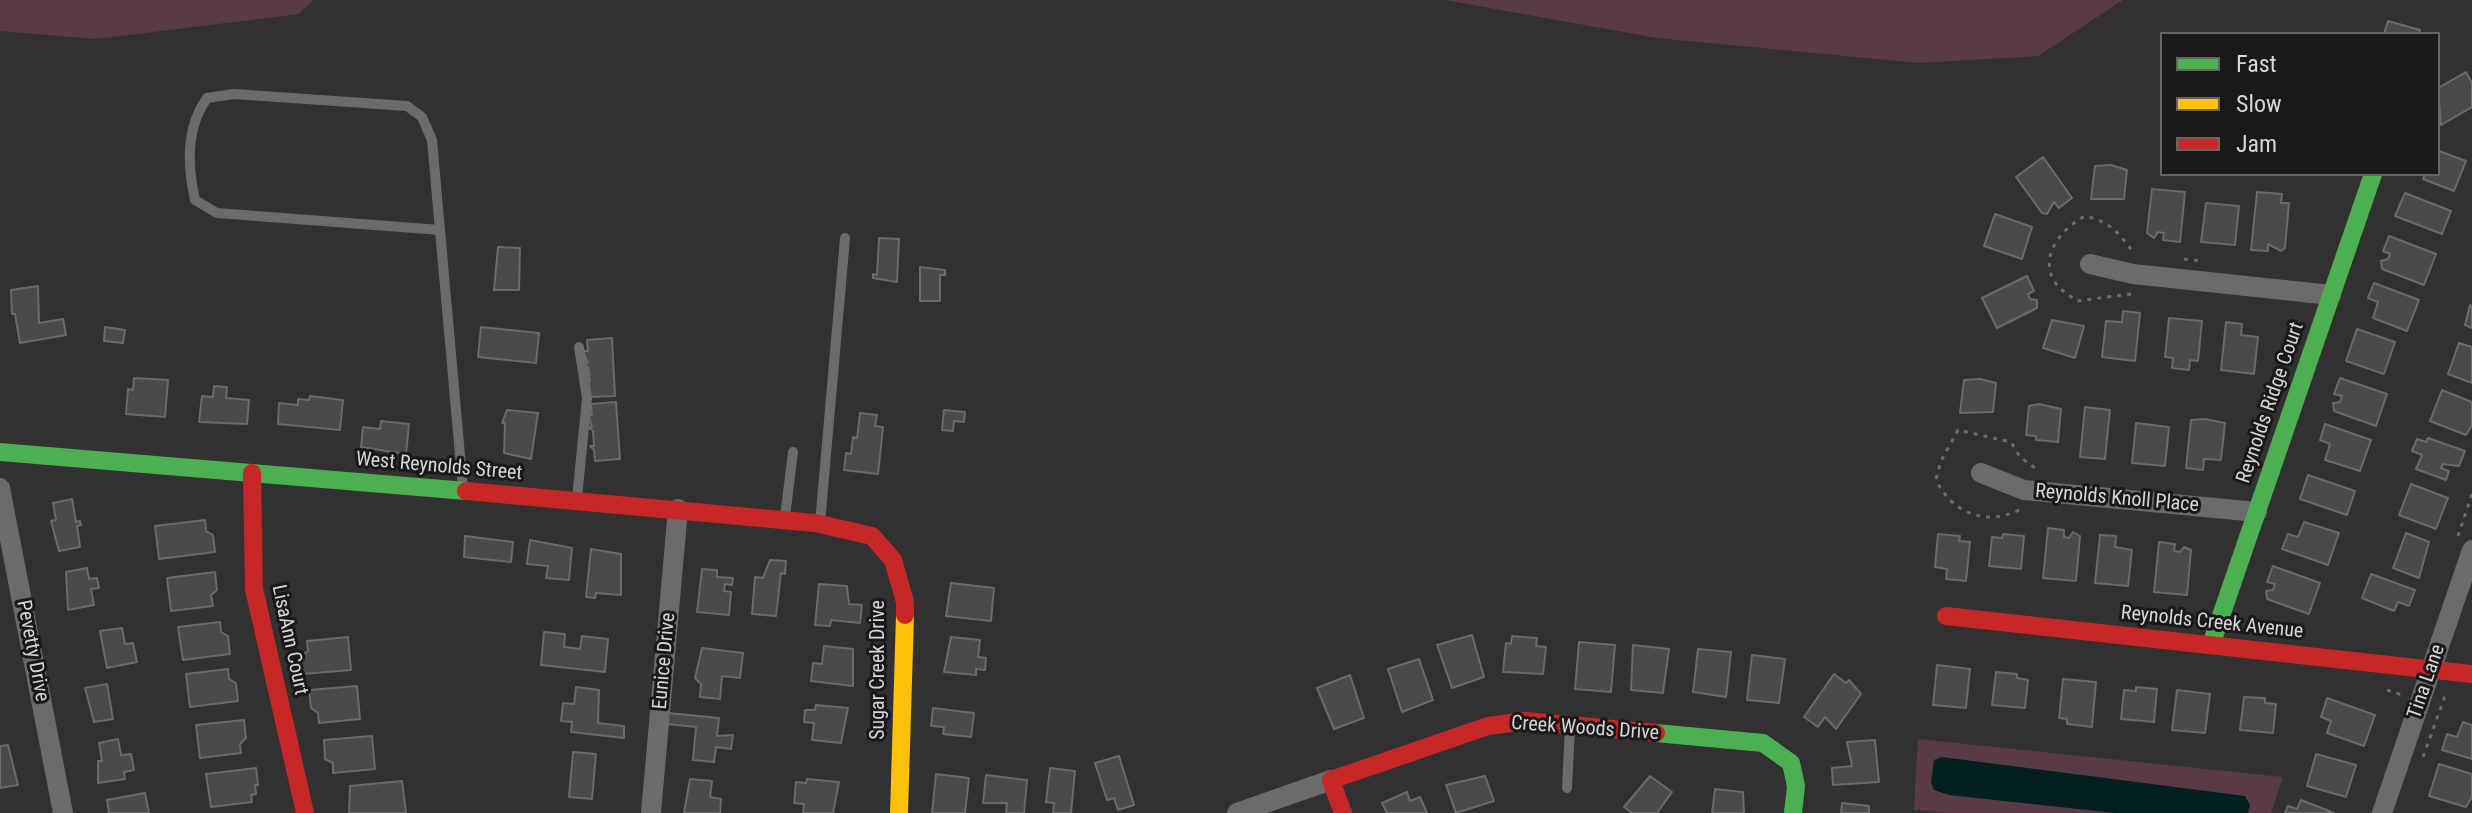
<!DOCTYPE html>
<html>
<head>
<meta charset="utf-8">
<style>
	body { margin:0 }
	#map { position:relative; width:2472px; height:813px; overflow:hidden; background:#323031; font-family:"Roboto Condensed",sans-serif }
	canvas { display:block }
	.legend { position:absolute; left:2160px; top:32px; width:280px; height:144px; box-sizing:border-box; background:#1a1819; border:2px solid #666465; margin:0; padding:10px 14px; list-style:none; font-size:24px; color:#d8d6d7 }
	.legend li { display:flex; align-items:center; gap:16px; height:40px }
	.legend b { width:40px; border:2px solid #666465 }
</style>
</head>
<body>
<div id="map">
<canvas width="2472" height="813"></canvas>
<ul class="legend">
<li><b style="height:10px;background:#4caf50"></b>Fast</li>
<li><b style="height:10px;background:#ffc107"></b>Slow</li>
<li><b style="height:10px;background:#c62828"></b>Jam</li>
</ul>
</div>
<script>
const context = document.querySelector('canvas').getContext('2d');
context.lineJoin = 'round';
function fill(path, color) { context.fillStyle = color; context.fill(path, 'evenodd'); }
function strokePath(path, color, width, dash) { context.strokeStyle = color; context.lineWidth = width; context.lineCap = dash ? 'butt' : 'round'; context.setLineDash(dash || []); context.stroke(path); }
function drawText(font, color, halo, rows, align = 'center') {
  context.font = font + ' "Roboto Condensed",sans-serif'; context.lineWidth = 6; context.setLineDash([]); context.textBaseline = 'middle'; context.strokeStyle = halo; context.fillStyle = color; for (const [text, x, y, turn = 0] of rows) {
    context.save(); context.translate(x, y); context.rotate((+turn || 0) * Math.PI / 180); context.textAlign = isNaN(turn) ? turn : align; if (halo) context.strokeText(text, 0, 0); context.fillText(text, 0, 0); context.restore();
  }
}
fill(new Path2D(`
	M0 0H313L299 14 96 39 0 31Z
	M1445 0H2123L2038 56 1919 63 1657 38Z
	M1918 739 2283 777 2271 813H1949L1914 810Z`), '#583b46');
fill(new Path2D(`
	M1942 757 2245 796 2250 805 2248 813H2115L1949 795 1934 790 1931 782 1934 760Z`), '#041f1f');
const building = new Path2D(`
	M2388 21 2420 30 2419 34H2384Z
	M2466 72 2472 83V107L2441 125 2438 88Z
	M2439 151 2466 161 2454 191 2423 179 2425 174H2438Z
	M2043 157 2072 198 2059 208 2054 202 2047 214 2042 213 2016 177Z
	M2111 165 2127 170 2124 199H2091L2095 166Z
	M2152 189 2185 192 2180 242 2163 240 2164 233 2158 232 2154 238 2147 233Z
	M2257 192 2282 194 2281 203H2289L2285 248 2281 251 2268 244V251L2251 250Z
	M2405 193 2451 211 2442 234 2395 216Z
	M2206 203 2239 206 2235 245 2201 242Z
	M1995 214 2032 227 2022 259 1984 246Z
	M2389 236 2436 254 2424 285 2382 269 2381 261 2388 259 2390 254 2383 251Z
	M879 238 899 239 897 282 873 278V274L877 275Z
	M498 247 520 248 519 290H494Z
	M920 267 945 270V275H940V301H920Z
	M2027 276 2034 291 2028 294 2030 299 2037 300V308L1997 328 1982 298Z
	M2374 283 2419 300 2407 331 2373 318 2378 302 2368 298Z
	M38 286 39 323 63 319 66 335 20 343 15 314H12L11 290Z
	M2470 305 2472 306V328L2465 325Z
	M2123 311 2140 313 2135 361 2102 357 2106 321 2122 322Z
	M2169 318 2202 321 2198 361 2190 360 2189 370 2172 368 2173 358 2165 357Z
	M2052 320 2084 326 2075 358 2043 348Z
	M2226 322 2242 324 2241 335 2258 337 2254 374 2221 370Z
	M105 327 125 330 123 343 104 341Z
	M481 327 539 333 536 363 478 357Z
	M2357 329 2395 342 2384 374 2346 361Z
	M612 338 615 396 590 397 585 383 590 382 588 367 584 368V363H588L583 351H588L587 340Z
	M2459 343 2472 347V383L2448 374Z
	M134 378 168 380 165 417 126 414 128 389 133 390Z
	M2340 378 2387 394 2376 426 2334 411 2333 403 2340 402 2342 396 2334 394Z
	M1980 379 1996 383 1993 412 1960 413 1964 380Z
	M214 386 227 387 226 398 249 400 247 424 199 422 202 396 213 397Z
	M2442 390 2472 402V425L2466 435 2430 421Z
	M310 396 343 400 340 430 278 424 279 403 298 405V399L309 400Z
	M616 402 620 459 595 461 594 450 590 446H594L593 431 588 427H592L588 415H592L591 404Z
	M2039 404 2061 409 2058 442 2036 440V436L2026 435 2029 406Z
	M2085 407 2110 410 2105 459 2080 457Z
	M507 410 538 413 531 459 504 453 505 423H502Z
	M944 410 965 412 964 422 954 421 953 431 942 430Z
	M860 413 877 415 875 426 883 427 878 474 844 470 846 453 851 454 853 437 857 438Z
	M2205 419 2225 423 2221 460 2204 459 2203 470 2186 468 2191 420Z
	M381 421 409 424 406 454 361 447 363 427 380 429Z
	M2136 423 2169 427 2165 466 2132 463Z
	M2325 424 2371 440 2360 471 2325 460 2330 444 2320 440Z
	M2428 438 2465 451 2459 466 2443 464 2441 468 2449 471 2446 480 2416 469 2422 455 2412 451 2417 439 2426 442Z
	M2308 475 2355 491 2347 515 2300 499Z
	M2411 484 2448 498 2436 529 2399 515Z
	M72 499 76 522 80 521 81 525 77 526 80 547 59 551 51 521 56 520 53 503Z
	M205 520 206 531 213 535 215 552 159 559 155 526Z
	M2304 522 2339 533 2328 565 2282 549 2288 534 2298 537Z
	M2048 528 2064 530V537L2069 538 2073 532 2080 536 2076 581 2043 578Z
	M2406 533 2429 542 2419 578 2393 568Z
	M1938 534 1960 536 1959 541 1970 542 1966 581 1946 579 1947 569 1935 567Z
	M2003 534 2024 536 2021 569 1989 566 1992 537 2002 538Z
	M2100 535 2116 536 2115 547 2132 550 2128 586 2095 583Z
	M465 536 513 542 511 562 464 557Z
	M530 540 572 548 569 580 546 578 548 566 527 564Z
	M2159 542 2175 544 2174 551 2180 552 2184 547 2191 550 2187 595 2154 592Z
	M591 549 621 554V595L596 593 595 598 586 597Z
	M770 560 786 561 785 574 781 573 776 616 752 614 755 577 763 578Z
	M2273 566 2320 583 2309 614 2267 599 2266 591 2273 590 2275 584 2267 582Z
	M87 568 89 579 97 578 99 588 91 589 94 605 68 610 66 572Z
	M702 569 717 570V577L733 578 732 585 725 584 724 591 731 592 729 615 697 612Z
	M215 572 217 590 211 595 213 606 171 611 167 578Z
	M2371 574 2415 590 2409 606 2398 602 2394 611 2362 598Z
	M951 583 994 588 991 621 946 616Z
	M819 584 847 586 849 604 862 605 860 623 831 620 830 626 815 625Z
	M220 622 221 632 228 636 230 654 183 660 178 627Z
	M122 628 125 644 133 643 137 662 107 668 100 631Z
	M544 632 565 634 564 647 580 649 582 636 608 639 605 672 541 665Z
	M1472 635 1484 677 1452 688 1437 645Z
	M1512 636 1537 638 1536 646 1546 647 1543 674 1503 672 1506 643 1511 644Z
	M348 637 351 670 303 674 301 656 308 651 307 641Z
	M951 637 980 640 978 657 986 658 985 670 976 669V675L944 672Z
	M1579 642 1615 645 1611 692 1575 689Z
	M1633 645 1669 649 1663 693 1631 690Z
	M824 646 853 649V686L811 681 813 663 822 664Z
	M702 648 743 653 740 678 722 676 720 699 700 697 701 684 695 678Z
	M1698 649 1731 652 1726 697 1693 692Z
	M1752 655 1785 659 1779 703 1747 700Z
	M1419 659 1433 700 1402 712 1388 669Z
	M1937 665 1970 669 1966 708 1933 705Z
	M228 669 229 679 236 683 238 701 190 707 186 674Z
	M1996 672 2017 674V678L2028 680 2025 708 1992 705Z
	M1834 674 1846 683 1849 680 1861 694 1836 729 1825 717 1818 727 1804 717Z
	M1350 675 1364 718 1334 729 1317 688Z
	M2063 679 2096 682 2092 727 2067 724V719L2059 718Z
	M107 684 113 719 94 722 85 688Z
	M357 686 360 719 319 723 318 713 311 708 309 690Z
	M576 687 599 690 598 723 624 726V738L571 732 572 722 561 721 563 703 574 704Z
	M2136 687 2157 689 2154 722 2121 719 2124 690 2136 691Z
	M2177 690 2210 694 2205 733 2172 730Z
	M2244 697 2265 698V703L2276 704 2273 733 2240 730Z
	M2327 698 2375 715 2364 746 2327 733 2331 721 2321 717Z
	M816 705 848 708 841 743 812 740 814 723 804 722 805 710H815Z
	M933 708 974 713 971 737 943 734 944 727 931 726Z
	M668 713 719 718 717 736 733 735 731 749 716 747 714 762 693 760 696 727 667 724Z
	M244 720 246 738 240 744 241 753 200 758 196 725Z
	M2463 722 2472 725V759L2442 750 2447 734 2457 737Z
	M372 736 375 769 333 773V763L325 759 324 740Z
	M118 739 121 755 131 754 134 770 124 772 125 779 98 783V761H102L99 743Z
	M1875 740 1879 782 1833 785 1832 768 1852 766 1847 742Z
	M8 745 18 785 0 788V746Z
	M573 752 596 754 592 799 569 797Z
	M2316 754 2356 765 2346 797 2307 786Z
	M1119 756 1134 805 1118 810 1114 798 1107 800 1095 763Z
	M2439 764 2472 774V797L2466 807 2429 796Z
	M256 768 258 785H255L256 794 251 795 252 802 211 807 206 774Z
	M1050 768 1075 771 1071 813H1053L1054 803 1046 802Z
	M936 774 969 778 965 813H932Z
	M986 775 1027 780 1024 813H1006L1007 803H983Z
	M1485 776 1494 801 1456 813 1446 785Z
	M1650 776 1672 792 1657 813H1632L1624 807Z
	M690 779 712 781 710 797 721 799 720 813H684Z
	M807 779 839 782 833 813H803L804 804 794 803 796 782 806 783Z
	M402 781 406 813H349L350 786Z
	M1715 789 1743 792 1744 813H1712Z
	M1407 792 1410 801 1420 797 1427 813H1387L1382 803Z
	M145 793 149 813H109L107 800Z
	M2301 800 2334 813H2285L2288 806 2297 809Z
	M1842 803 1869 806V813H1841Z`);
fill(building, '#4b494a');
strokePath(building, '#6c6a6b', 2);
strokePath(new Path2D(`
	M2184 259 2204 261
	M2131 294 2077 301C2070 296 2062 291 2057 285 2036 258 2062 228 2085 216 2113 223 2118 233 2134 253
	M2019 510C1986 527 1950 512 1936 479L1941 461 1958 430 2011 442 2020 457 2039 471
	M2458 536 2472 494
	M2387 690 2402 695
	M2423 757 2445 696`), '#6c6b6b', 3, [4, 6]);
strokePath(new Path2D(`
	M440 230 217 213 195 200C187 165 186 127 207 98L234 94 407 106 422 117 432 140 463 489
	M577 498 587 398 579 347
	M785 517 793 452
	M820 523 845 238
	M1567 788 1570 727`), '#6b6b6b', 10);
strokePath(new Path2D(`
	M2090 264 2133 274 2331 295
	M1981 473 2024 490 2257 512
	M0 488 63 813
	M651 813 678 509
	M1237 813 1331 780
	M2382 813 2472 550`), '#6b6b6b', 20);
strokePath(new Path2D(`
	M0 452 466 491
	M2211 645 2373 174
	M1656 733 1763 743 1791 763 1796 786 1793 813`), '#4caf50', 18);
strokePath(new Path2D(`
	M899 813 905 615`), '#ffc107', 18);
strokePath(new Path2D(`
	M252 473 254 589 305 813
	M466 491 815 523 872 536 893 560 905 602V615
	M1946 616 2472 674
	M1343 813 1331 780 1488 726 1525 721 1656 733`), '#c62828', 18);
drawText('20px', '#d8d6d7', '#1a1819', [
	["Reynolds Ridge Court",2271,403,-71],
	["West Reynolds Street",439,467,5],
	["Reynolds Knoll Place",2117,499,5],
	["Reynolds Creek Avenue",2212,623,6],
	["LisaAnn Court",289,640,78],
	["Pevetty Drive",32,651,79],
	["Eunice Drive",665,661,-85],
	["Sugar Creek Drive",879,670,-90],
	["Tina Lane",2427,682,-71],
	["Creek Woods Drive",1585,729,4]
]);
</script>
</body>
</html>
